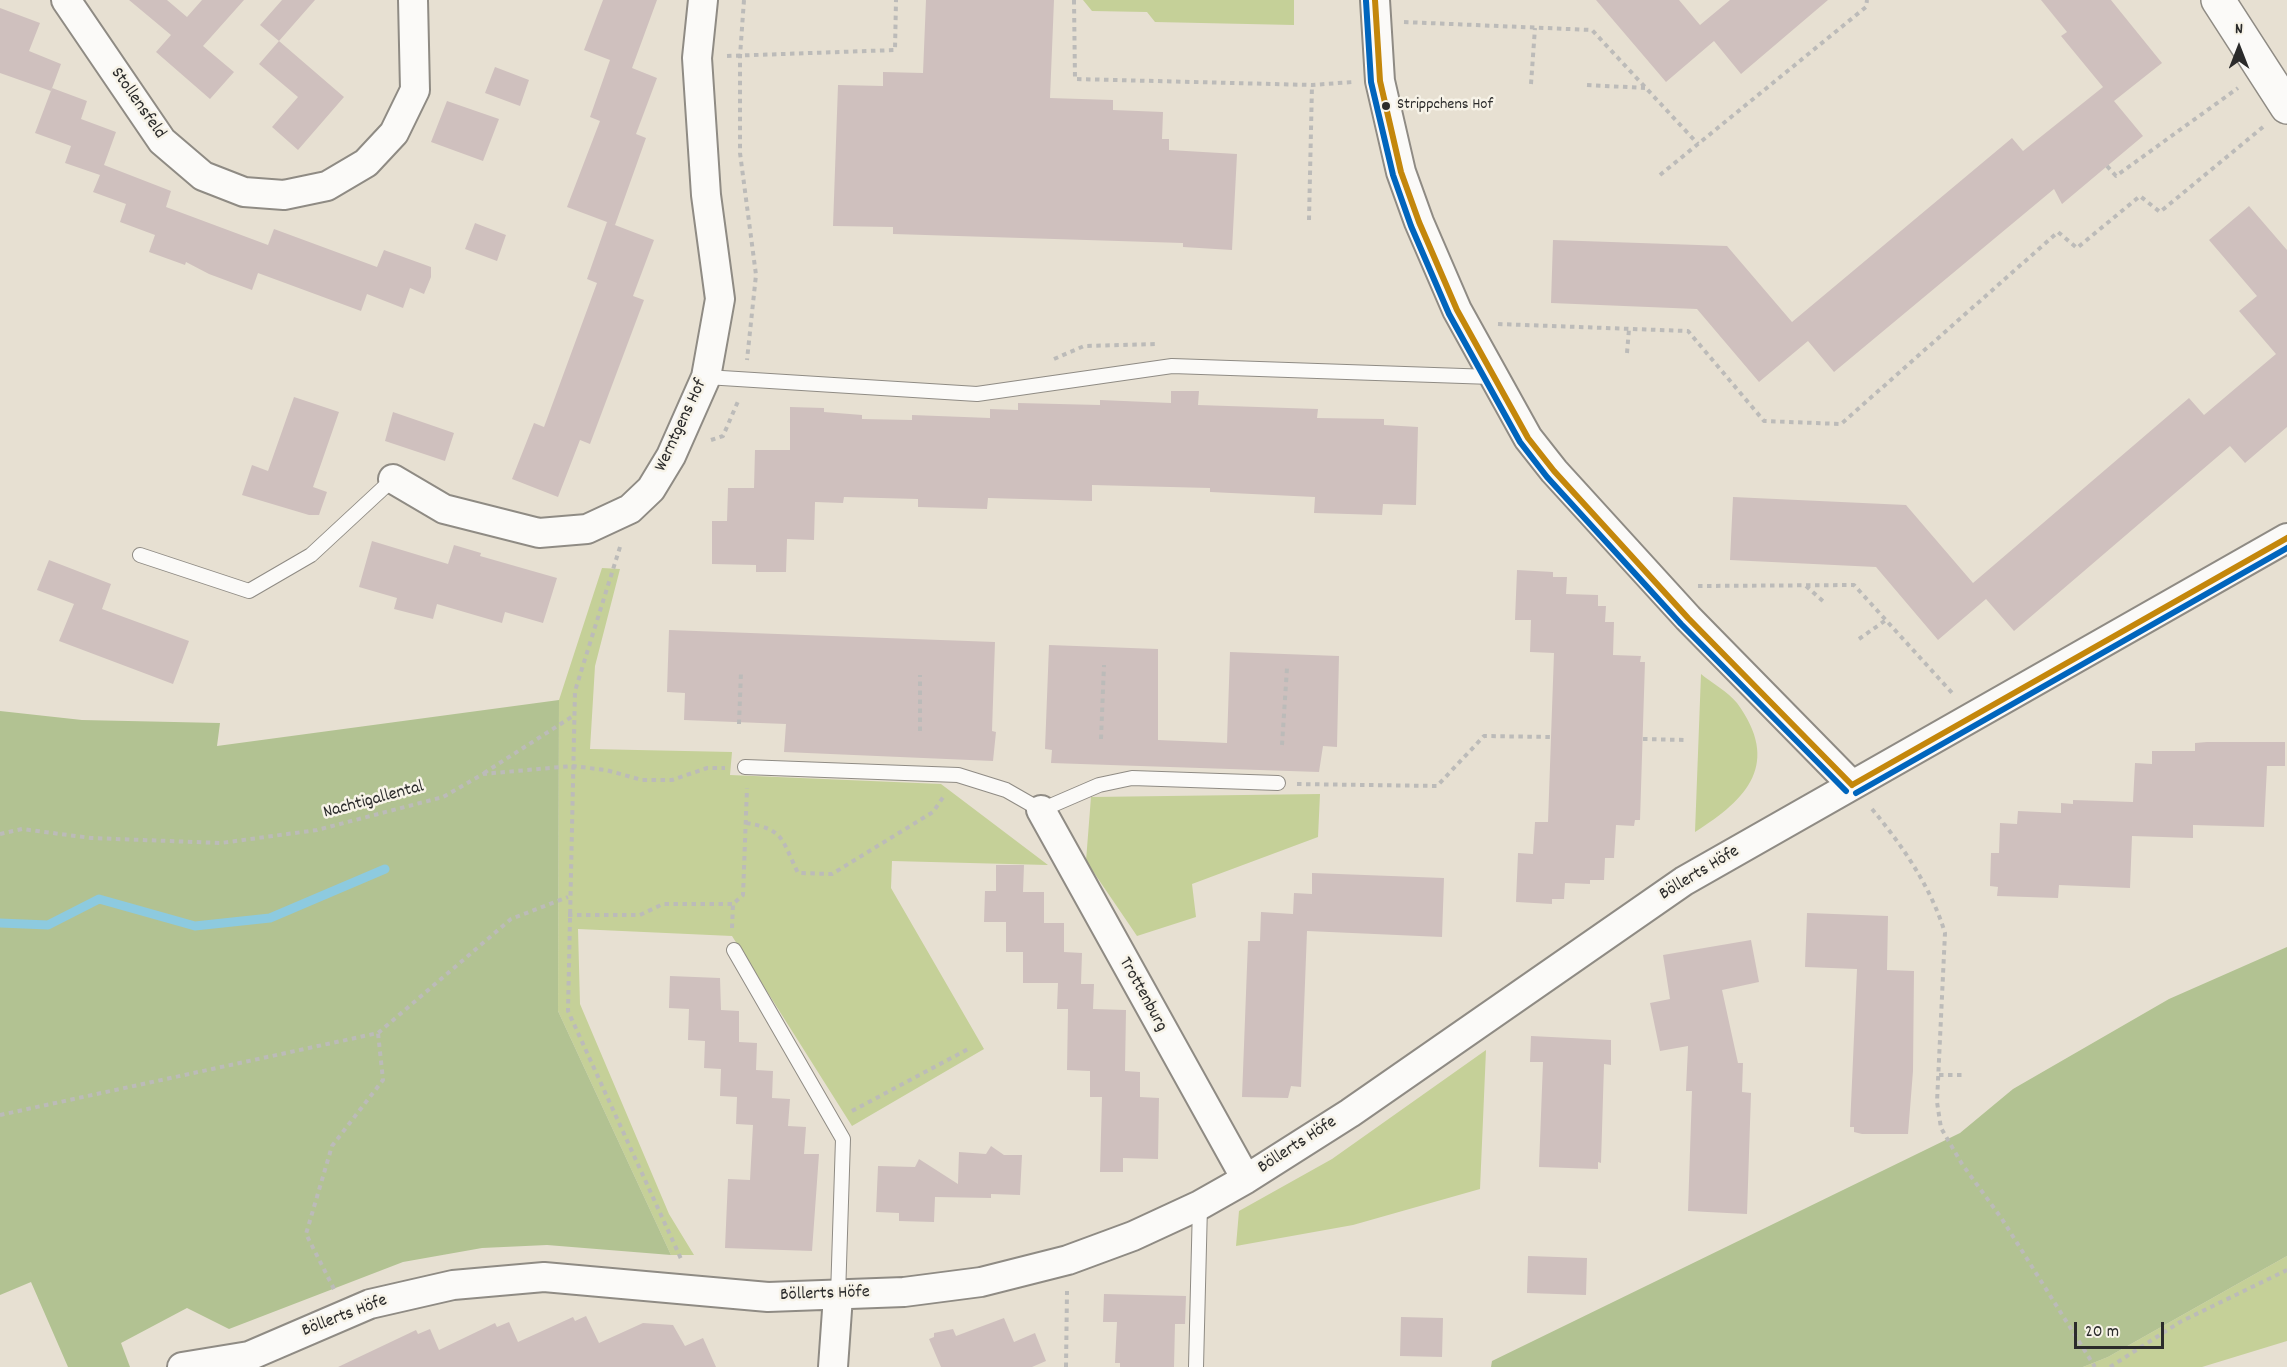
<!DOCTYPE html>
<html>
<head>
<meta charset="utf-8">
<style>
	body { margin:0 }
	#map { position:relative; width:2287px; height:1367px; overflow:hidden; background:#e7e0d2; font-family:Dekko,sans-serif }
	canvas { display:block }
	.north { position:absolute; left:2209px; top:18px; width:60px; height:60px; -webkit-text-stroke:4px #f7f3e8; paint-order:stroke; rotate:0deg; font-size:16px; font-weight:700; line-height:24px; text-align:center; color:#2b2b2b }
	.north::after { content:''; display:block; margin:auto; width:21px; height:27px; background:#2b2b2b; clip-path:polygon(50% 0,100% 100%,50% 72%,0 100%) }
	.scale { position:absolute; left:2074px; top:1322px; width:90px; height:27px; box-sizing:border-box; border:3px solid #2b2b2b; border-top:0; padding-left:8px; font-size:18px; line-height:21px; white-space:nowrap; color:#2b2b2b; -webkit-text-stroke:4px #f7f3e8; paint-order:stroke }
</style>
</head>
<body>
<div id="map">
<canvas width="2287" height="1367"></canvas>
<div class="north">N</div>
<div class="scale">20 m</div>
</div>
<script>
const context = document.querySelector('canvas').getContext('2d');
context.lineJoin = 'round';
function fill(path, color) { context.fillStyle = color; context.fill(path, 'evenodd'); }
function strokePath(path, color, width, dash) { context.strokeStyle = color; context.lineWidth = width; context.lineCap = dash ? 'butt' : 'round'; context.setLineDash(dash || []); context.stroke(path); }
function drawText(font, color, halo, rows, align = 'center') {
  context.font = font + ' Dekko,sans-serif'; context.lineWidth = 5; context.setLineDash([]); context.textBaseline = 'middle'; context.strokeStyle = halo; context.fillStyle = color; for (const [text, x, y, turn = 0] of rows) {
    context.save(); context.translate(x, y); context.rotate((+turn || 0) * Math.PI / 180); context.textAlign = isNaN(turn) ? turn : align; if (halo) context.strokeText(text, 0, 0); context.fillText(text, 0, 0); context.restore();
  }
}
fill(new Path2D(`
	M1083 0H1294V25L1155 22 1147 12 1092 11Z
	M602 568 620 569 595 666 590 749 732 752 730 775 941 784 1048 865 892 861 891 888 984 1049 852 1126 732 936 578 929 580 1004 669 1214 694 1255H671L558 1011 559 700Z
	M1701 674C1712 683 1728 692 1737 703 1781 763 1748 799 1695 832Z
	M1320 794 1318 837 1192 884 1196 917 1137 936 1086 861 1091 797Z
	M1486 1050 1480 1189 1353 1225 1236 1246 1239 1211 1332 1159Z
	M2287 1256V1341L2202 1367H2083L2108 1357Z`), '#c5d098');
fill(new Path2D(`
	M559 700 558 1011 671 1255 547 1245 482 1248 403 1262 229 1329 187 1308 121 1343 130 1367H68L31 1282 0 1295V711L82 720 220 723 217 746Z
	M2287 947V1256L2108 1357 2083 1367H1491L1492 1361 1960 1133 2013 1089 2169 999Z`), '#b2c292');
strokePath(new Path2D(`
	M0 923 48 925 99 899 195 926 270 918 385 869`), '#8dcadf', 9);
fill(new Path2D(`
	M129 0H167L187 17 202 0H244L203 46 234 72 210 99 156 52 171 35Z
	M282 0H315L279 41 260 25Z
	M603 0H657L632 68 657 78 636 134 646 138 615 225 567 207 600 121 590 117 610 60 584 50Z
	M926 0H1054L1050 98 1113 100V110L1163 112 1162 139H1169V150L1237 154 1232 250 1183 247V243L893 234V227L833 226 838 85 883 86V72L923 73Z
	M1596 0H1679L1700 25 1730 0H1828L1741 74 1714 41 1666 82Z
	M2041 0H2111L2162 63 2114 101 2143 136 2062 204 2054 189 1834 372 1808 341 1759 382 1697 309 1551 303 1553 240 1727 246 1792 322 2012 138 2023 151 2103 87 2061 36 2067 32Z
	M0 8 40 23 29 51 61 64 51 91 0 73Z
	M279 41 344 97 298 150 272 127 298 97 259 64Z
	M495 67 529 80 520 106 485 93Z
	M52 88 87 101 81 119 116 132 104 165 171 191 166 207 268 245 274 229 377 267 384 250 431 267V277L424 294 410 288 403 308 367 294 361 311 258 273 252 290 209 274 186 262 185 265 149 252 155 235 120 222 126 204 93 192 100 175 65 163 71 146 35 133Z
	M447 101 499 119 483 161 431 142Z
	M2249 206 2287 250V427L2245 463 2230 446 2014 631 1986 599 1938 640 1876 567 1730 560 1733 497 1906 505 1973 583 2189 398 2204 415 2276 354 2239 311 2257 296 2209 240Z
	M607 222 654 240 633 296 644 300 590 444 580 440 558 497 512 479 534 423 544 427 597 283 587 279Z
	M475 223 506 235 497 261 465 249Z
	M1171 391H1199L1198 405 1318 409 1317 418 1384 419V425L1418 427 1416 505 1383 504 1382 515 1314 513 1315 497 1210 492V488L1092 485V501L988 498 987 509 918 507V499L844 497 843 503 815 502 814 540 787 539 786 572H756V565L712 564V521H727L728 488H754L755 450H790V407L824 408V412L862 415V419L912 420V415L990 418V409L1018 410V403L1100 405V400L1171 403Z
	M294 397 339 412 313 487 327 492 319 515H309L242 495 252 465 268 471Z
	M393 412 454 433 445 461 385 441Z
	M372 541 448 564 454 545 481 553 480 556 557 578 543 623 505 612 502 623 437 604 433 619 394 609 397 598 359 587Z
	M49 560 111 584 102 609 189 641 173 684 59 641 74 604 37 590Z
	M1517 570 1553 572V577H1567L1566 594 1598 595V606H1606L1605 622H1614L1613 655 1641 656 1640 662H1645L1640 820H1635L1634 826 1616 825 1614 858H1605L1604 880H1590V884L1565 883 1564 899H1552V904L1516 902 1518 853 1533 854 1535 822H1548L1554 653 1530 652 1531 620H1515Z
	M669 630 995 642 992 731 996 732 993 761 784 752 786 724 684 720 685 693 667 692Z
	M1049 645 1158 649V740L1206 742 1227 743 1230 652 1339 656 1337 747 1323 746 1319 772 1051 763 1052 750 1045 749Z
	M2207 742H2285V766H2267L2264 827 2193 825V838L2132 836 2130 888 2059 885 2058 898 1997 896 1998 887 1990 886 1991 853H1999L2000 823 2017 824 2018 811 2061 813V803L2073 804V800L2133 802 2135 763 2152 764V751H2195V743Z
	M996 865H1024L1023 892H1044V923H1064V952L1082 953 1081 984H1094L1093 1009 1126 1010 1125 1071 1140 1072V1097L1159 1098 1158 1159 1123 1158V1172H1100L1102 1097H1090V1071L1067 1070 1068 1009H1057L1058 983H1023V952H1006V922H984L985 891H996Z
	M1312 873 1444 878 1442 937 1307 931 1301 1087 1291 1086 1288 1098 1242 1097 1248 941H1260L1261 912 1293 914 1294 893 1312 894Z
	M1807 913 1888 916 1887 970 1914 971 1913 1071 1908 1134H1862L1854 1132V1127H1850L1857 969 1805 967Z
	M1751 940 1759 982 1722 990 1738 1063H1743L1742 1092 1751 1093 1747 1214 1688 1211 1692 1091H1686L1688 1046 1660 1051 1650 1003 1670 999 1663 955Z
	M670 976 720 978 721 1010 739 1011V1042L757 1043 756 1070 773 1071 772 1098 790 1099 788 1126 806 1127 804 1154H819L812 1251 725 1248 728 1179 750 1180 753 1125 736 1124 737 1097 720 1096 721 1069 704 1068 705 1041 688 1040 689 1009 669 1008Z
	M1531 1036 1611 1040V1065L1604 1064 1601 1163 1598 1162V1169L1539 1167 1543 1062H1530Z
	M991 1146 1004 1155H1022L1020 1195 991 1194V1198L935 1197 934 1222 899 1221V1213L876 1212 878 1166 915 1167 919 1159 958 1184 959 1152 986 1154Z
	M1528 1256 1587 1258 1586 1295 1527 1293Z
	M1104 1294 1186 1296 1185 1324H1175L1174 1367H1120V1363H1115L1117 1322H1103Z
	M586 1316 599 1343 643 1323 673 1325 685 1346 703 1338 716 1367H338L416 1330 418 1334 430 1329 439 1350 495 1323 497 1327 509 1322 518 1342 573 1317 575 1321Z
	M1401 1317 1443 1318 1442 1357 1400 1356Z
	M1004 1318 1014 1342 1035 1333 1046 1361 1032 1367H941L929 1339 934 1337V1333L953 1329 956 1336Z`), '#cfc0be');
const lane = new Path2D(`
	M706 377 977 394 1172 366 1492 377
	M140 555 249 591 311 555 393 479
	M745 767 958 775 1006 790 1041 810 1099 785 1132 778 1278 783
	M734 950 843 1139 838 1296
	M1196 1367 1200 1205`);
const street = new Path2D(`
	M66 0 162 141 203 176 244 192 284 195 327 186 366 163 394 133 415 90 413 0
	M1375 0 1380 81 1401 172 1419 222 1457 310 1528 438 1554 471 1688 618 1852 785
	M393 479 444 509 539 533 587 529 630 509 651 489 671 456 706 377 720 299 706 195 697 58 703 0
	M1041 810 1246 1179
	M182 1367 249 1356 370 1304 453 1285 544 1277 768 1297 904 1292 981 1282 1068 1260 1133 1236 1200 1205 1246 1179 1350 1113 1684 881 2287 538
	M833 1367 838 1296`);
const secondary = new Path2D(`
	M2218 0 2287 107`);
strokePath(lane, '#8f8b84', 16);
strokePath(street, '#8f8b84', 32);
strokePath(secondary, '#8f8b84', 36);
strokePath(new Path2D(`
	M744 0 740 56V153L756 275 747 360
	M1074 0 1075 79 1312 85 1353 82
	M1404 22 1592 30 1698 144
	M727 56 895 50 896 0
	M1531 84 1535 28
	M1587 85 1645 88
	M2107 166 2116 176 2238 88
	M1660 175 1866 7 1867 0
	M1309 220 1312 85
	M1498 324 1688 331 1764 421 1841 424 2058 232 2077 248 2140 196 2160 212 2263 127
	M1627 353 1629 329
	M1054 359 1084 346 1155 344
	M711 440 723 436 739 399
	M620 547 575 691 568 1011 682 1261
	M1698 586 1854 585 1954 695
	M1806 586 1824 602
	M1859 639 1886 620
	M739 724 741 672
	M920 731V675
	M1101 739 1104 665
	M1643 739 1686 740
	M1282 745 1287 668
	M484 773 573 716
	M1297 784 1437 786 1484 736 1551 737
	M1872 809C1902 845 1931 887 1945 933L1937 1102 1941 1128 1962 1164 2002 1219 2095 1367
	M746 823C785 829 782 841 798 873L832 874 933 812 944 796
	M0 834 22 829 91 838 221 843 317 830 443 797 483 774 572 766 606 770 642 780H672L707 768H725
	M568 915H640L663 904H733
	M732 928 733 904 743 895 747 788
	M1939 1075H1962
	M852 1111 970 1048
	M0 1115 378 1033 511 919 568 897
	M334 1289 306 1234 332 1146 383 1080 378 1033
	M1066 1367 1067 1291
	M2110 1367 2180 1322 2287 1270`), '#bcbbb9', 4, [4.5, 4.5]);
strokePath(lane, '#fbfaf8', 14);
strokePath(street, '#fbfaf8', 28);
strokePath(secondary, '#fbfaf8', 33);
strokePath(new Path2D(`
	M1375 0 1380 81 1401 172 1419 222 1457 310 1528 438 1554 471 1688 618 1852 785
	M1852 785 2287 538`), '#c4870b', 6);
strokePath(new Path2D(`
	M1366 1 1371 82 1393 175 1411 226 1449 314 1520 442 1547 477 1681 624 1846 791
	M1856 793 2287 548`), '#0065bd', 6);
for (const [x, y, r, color] of [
	[1386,106,5,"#2b2b2b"]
]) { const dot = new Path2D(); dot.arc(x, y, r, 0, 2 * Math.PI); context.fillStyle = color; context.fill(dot); strokePath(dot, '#f7f3e8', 2); }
drawText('16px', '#2b2b2b', '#f7f3e8', [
	["Strippchens Hof",1397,106]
], 'left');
drawText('18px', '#2b2b2b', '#f7f3e8', [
	["Stollensfeld",137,104,55],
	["Werntgens Hof",682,426,-65],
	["Nachtigallental",374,801,-15],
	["Böllerts Höfe",1700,874,-31],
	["Trottenburg",1142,995,61],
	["Böllerts Höfe",1298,1146,-33],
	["Böllerts Höfe",825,1295,-2],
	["Böllerts Höfe",345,1317,-21]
]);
</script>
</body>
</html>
